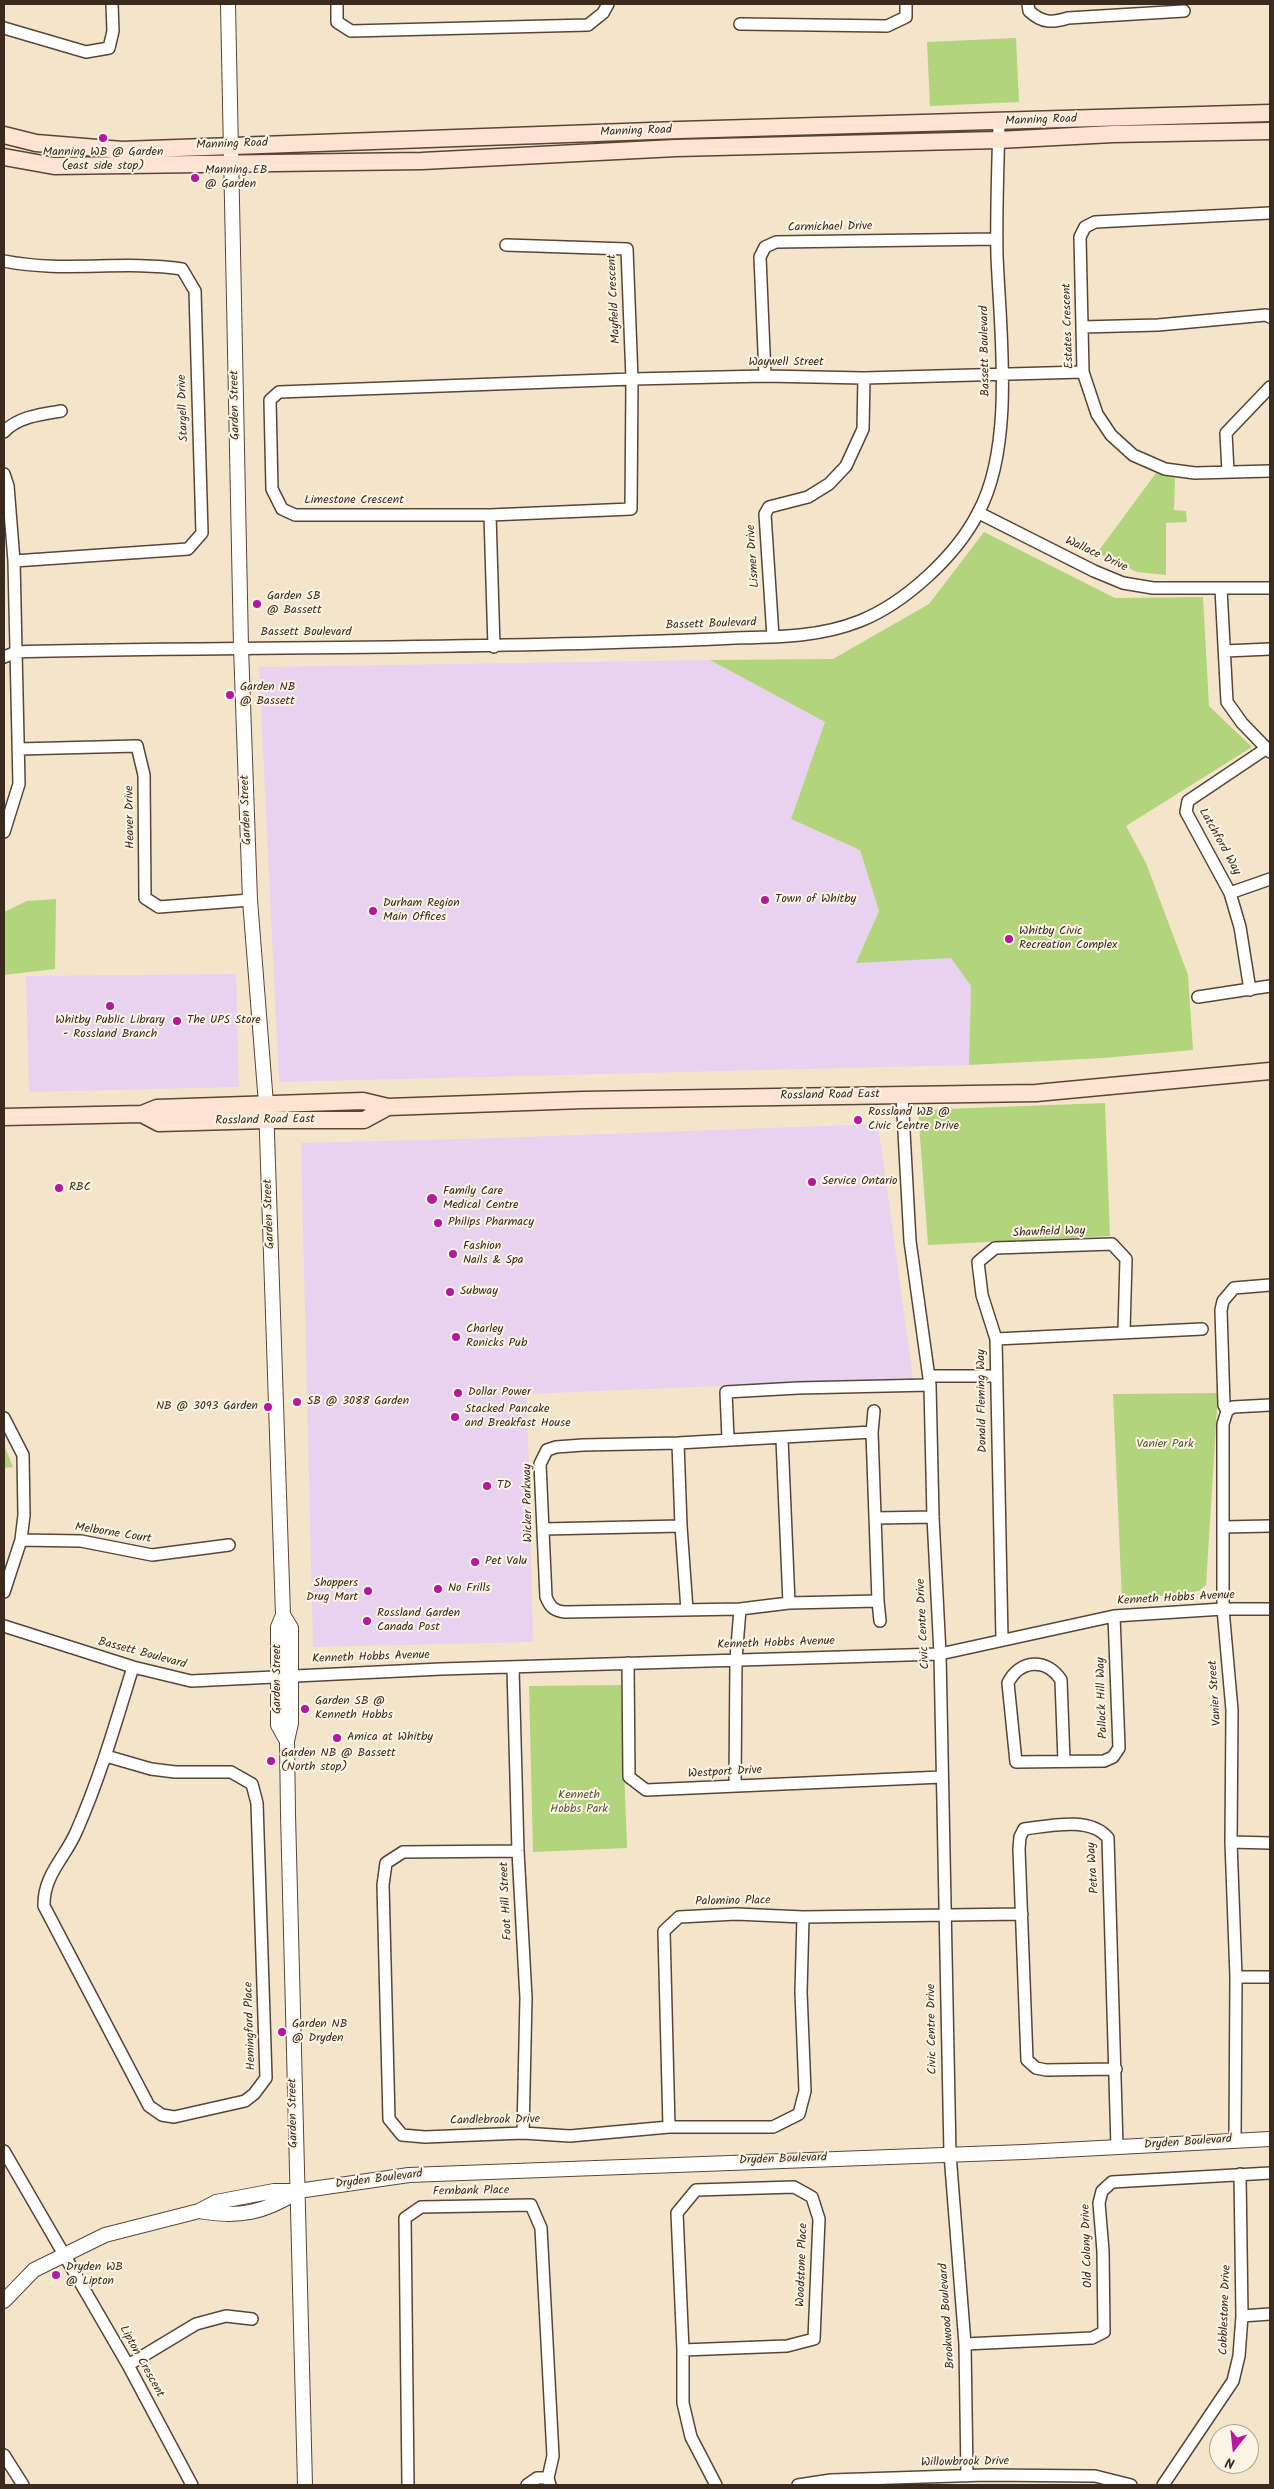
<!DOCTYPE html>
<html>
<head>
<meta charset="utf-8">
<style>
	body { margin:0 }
	#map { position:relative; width:1274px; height:2489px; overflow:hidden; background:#f4e5ca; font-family:Kalam,sans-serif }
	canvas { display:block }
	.frame { position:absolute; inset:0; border:5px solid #3b2a1e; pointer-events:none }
	.north { position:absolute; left:1209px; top:2424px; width:50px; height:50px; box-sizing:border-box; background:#fcf5e5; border:1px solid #afa495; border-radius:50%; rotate:196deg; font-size:14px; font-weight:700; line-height:20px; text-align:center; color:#3b2a1e }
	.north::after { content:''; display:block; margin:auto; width:18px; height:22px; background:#b5179e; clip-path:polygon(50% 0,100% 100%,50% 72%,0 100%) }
</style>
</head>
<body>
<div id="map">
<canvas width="1274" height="2489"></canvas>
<div class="frame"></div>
<div class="north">N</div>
</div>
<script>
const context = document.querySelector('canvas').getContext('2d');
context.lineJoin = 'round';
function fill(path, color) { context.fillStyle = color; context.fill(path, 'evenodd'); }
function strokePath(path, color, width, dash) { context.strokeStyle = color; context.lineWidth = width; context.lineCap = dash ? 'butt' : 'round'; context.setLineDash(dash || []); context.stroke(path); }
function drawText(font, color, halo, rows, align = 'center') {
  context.font = font + ' Kalam,sans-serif'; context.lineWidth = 4; context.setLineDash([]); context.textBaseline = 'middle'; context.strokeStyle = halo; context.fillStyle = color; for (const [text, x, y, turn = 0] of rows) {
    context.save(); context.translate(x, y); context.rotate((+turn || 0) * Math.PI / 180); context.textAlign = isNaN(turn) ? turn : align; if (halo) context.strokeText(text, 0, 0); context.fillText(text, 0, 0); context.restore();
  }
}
fill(new Path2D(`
	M710 660 825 722 791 819 860 850 879 911 857 963 951 957 971 986 969 1065 279 1082 259 667Z
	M236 974 239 1087 29 1092 26 976Z
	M878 1124 913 1378 527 1394 533 1642 313 1647 301 1143 496 1138Z`), '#e8d2ef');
fill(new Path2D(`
	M1016 38 1019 102 930 106 927 42Z
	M1156 473 1175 478 1174 510 1186 511 1187 522 1166 523V575L1137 572 1097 553Z
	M984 532 1115 598 1203 597 1209 706 1252 747 1126 826 1146 863 1188 975 1193 1050 1103 1058 969 1065 971 986 951 958 856 963 879 911 860 850 791 819 825 722 710 660 833 659 929 604Z
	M56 899 55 969 4 975V912L27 901Z
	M1105 1103 1110 1236 928 1245 918 1110Z
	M1218 1393 1206 1585 1199 1591 1122 1601 1113 1394Z
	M4 1445 13 1467 4 1468Z
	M621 1685 627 1848 533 1852 529 1686Z`), '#b2d47c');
const minor = new Path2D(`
	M337 4V22L351 31 588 25 603 13 608 4
	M1028 4 1029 11C1042 23 1052 23 1068 18L1184 11
	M740 24 887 26 906 17V4
	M4 28 86 52 109 48 113 31 112 4
	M1270 213 1095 222 1085 227 1080 237 1083 372 1097 414 1111 435 1133 455 1165 469 1195 473 1270 471
	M506 245 627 249 632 379 631 509 490 515H295L282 509 272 489 270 400 279 392 632 379 765 376 864 378 1083 372
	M4 261C63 273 123 260 182 269L195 291 202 533 188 549 14 561
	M1082 327 1158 325 1266 315 1270 317
	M765 376 760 257 765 247 776 242 997 239
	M4 432C17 417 42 414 61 411
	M1228 472 1226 433 1270 387
	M4 474 8 486 14 561 19 784 4 832
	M979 513 1094 571 1123 583 1153 588H1270
	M490 515 494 647
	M1221 589 1227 702 1242 723 1270 752
	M773 637 765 514 769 507 808 497 829 484 846 466 863 429 864 378
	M1225 651 1270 649
	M4 657 16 652C220 647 425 649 629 642 665 641 700 640 735 638 778 637 820 637 860 621 905 603 956 556 978 513 1015 446 1000 331 997 256 996 211 998 166 999 122
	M18 749 137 746 144 775 145 898 159 907 250 900
	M1230 893 1270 879
	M1250 990 1240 927 1230 893 1186 812 1188 801 1267 748
	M1198 997 1270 986
	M902 1095 910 1241 930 1385 933 1517 940 1654 950 2154 965 2344 967 2476
	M996 1339 982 1295 978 1262 995 1248 1112 1244 1126 1259 1124 1331
	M929 1376H996
	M1227 1411 1233 1407 1270 1405
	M4 1418 23 1455 24 1515 21 1540 4 1592
	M872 1432 878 1601 789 1603 740 1609 565 1612C554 1611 550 1607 546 1597L540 1464 547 1450 556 1447 583 1445 678 1443Z
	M872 1432 874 1411
	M728 1439 726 1392 798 1388 930 1385
	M782 1439 789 1603
	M678 1443 681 1526 687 1610
	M876 1518 933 1517
	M1223 1527 1270 1526
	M543 1529 681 1526
	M21 1540 81 1541 152 1555 229 1545
	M878 1601 880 1621
	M4 1626 133 1667 191 1681 441 1669 940 1654 1114 1616 1223 1609H1270
	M1002 1639 996 1339 1202 1329
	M628 1663 629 1777 646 1790 942 1777
	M513 1668 518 1851 526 1998 523 2133
	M106 1756 151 1769 175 1772H231L252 1784 257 1803 266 2078 254 2094 245 2101 174 2117 162 2115 149 2106 44 1906C43 1875 66 1857 77 1830 100 1778 116 1722 133 1667
	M1064 1761 1061 1680C1047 1658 1020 1659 1008 1683L1016 1762 1104 1761 1113 1757 1119 1748 1114 1616
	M735 1786 736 1659 740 1609
	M1231 1842 1270 1843
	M518 1851 403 1852 386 1863 383 1885 389 2119 402 2135 425 2137 523 2133 570 2136 669 2127H773L799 2114 805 2091 801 1992 803 1917
	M1236 1977H1270
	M1116 2069 1046 2070 1036 2068 1027 2060 1019 1849 1020 1837 1024 1829C1049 1826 1090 1816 1108 1838L1117 2147
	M669 2127 664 1931 679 1917 736 1914 803 1917 1022 1914
	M1235 2139 1236 1977 1231 1842 1232 1710 1223 1609V1424L1227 1411 1224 1405 1221 1310 1223 1301 1234 1288 1270 1285
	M4 2151 128 2365 192 2485
	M1242 2316 1270 2314
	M965 2344 1092 2338 1104 2332 1103 2251 1099 2203 1102 2191 1112 2182 1270 2173
	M683 2350 787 2346 814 2339 819 2219 812 2197 794 2187 696 2190 677 2213 683 2350V2403L691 2437 716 2485
	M128 2365 196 2324 226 2316 252 2319
	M4 2455 23 2485
	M408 2485 405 2218 421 2207 531 2205 541 2228 553 2456 548 2478 550 2485
	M527 2485 537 2478H548
	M798 2485 831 2480 986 2475 1095 2476 1131 2485
	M1163 2485 1233 2381 1239 2356 1242 2316 1240 2174`);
const tertiary = new Path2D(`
	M228 4 241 647 250 900 266 1104 283 1615 278 1627V1725L287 1741
	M283 1615 291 1628V1723L287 1741 288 1814 305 2485
	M199 2211C238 2218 265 2213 298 2191
	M4 2301 34 2270 105 2235 199 2211 216 2202 274 2191H298L409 2175 1024 2152 1270 2139`);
const secondary = new Path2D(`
	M4 135 36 143 122 150 679 130 1270 113
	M4 157 54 166 422 161 676 148 998 140 1113 134 1270 131
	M142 1114 159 1123 267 1120H364L388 1107
	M4 1117 142 1114 157 1108 363 1101 388 1107 583 1100 1036 1093 1270 1071`);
strokePath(minor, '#574638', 14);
strokePath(tertiary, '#574638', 16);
strokePath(secondary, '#574638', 19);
strokePath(minor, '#fff', 11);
strokePath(tertiary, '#fff', 14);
strokePath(secondary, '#fee3d2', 16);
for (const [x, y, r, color] of [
	[103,138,5,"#b5179e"],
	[195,178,5,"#b5179e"],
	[257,604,5,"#b5179e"],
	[230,695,5,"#b5179e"],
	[765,900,5,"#b5179e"],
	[373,911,5,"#b5179e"],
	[1009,939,5,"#b5179e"],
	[110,1006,5,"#b5179e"],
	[177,1021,5,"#b5179e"],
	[858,1120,5,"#b5179e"],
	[812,1182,5,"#b5179e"],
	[59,1188,5,"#b5179e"],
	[432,1199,6,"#b5179e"],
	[438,1223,5,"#b5179e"],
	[453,1254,5,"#b5179e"],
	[450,1292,5,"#b5179e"],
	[456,1337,5,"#b5179e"],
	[458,1393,5,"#b5179e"],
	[297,1402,5,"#b5179e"],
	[268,1407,5,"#b5179e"],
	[455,1417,5,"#b5179e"],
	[487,1486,5,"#b5179e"],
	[475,1562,5,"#b5179e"],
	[438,1589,5,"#b5179e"],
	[368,1591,5,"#b5179e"],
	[367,1621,5,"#b5179e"],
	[305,1709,5,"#b5179e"],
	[337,1738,5,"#b5179e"],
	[271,1761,5,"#b5179e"],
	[282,2032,5,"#b5179e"],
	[56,2275,5,"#b5179e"]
]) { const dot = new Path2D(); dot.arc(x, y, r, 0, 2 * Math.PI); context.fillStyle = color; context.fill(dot); strokePath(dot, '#fcf5e5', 2); }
drawText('12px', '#3b2a1e', '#fcf5e5', [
	["Manning Road",1041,121,-2],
	["Manning Road",636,132,-2],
	["Manning Road",232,145,-2],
	["Carmichael Drive",830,228,-1],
	["Mayfield Crescent",615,299,-93],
	["Estates Crescent",1069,326,-92],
	["Bassett Boulevard",986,351,-91],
	["Waywell Street",786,363],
	["Garden Street",236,405,-91],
	["Stargell Drive",184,408,-92],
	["Limestone Crescent",354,501],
	["Wallace Drive",1096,555,25],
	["Lismer Drive",754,556,-94],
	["Bassett Boulevard",711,625,-2],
	["Bassett Boulevard",306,633],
	["Garden Street",247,810,-92],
	["Heaver Drive",131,817,-91],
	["Latchford Way",1219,842,61],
	["Rossland Road East",830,1096,-1],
	["Rossland Road East",265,1121,-1],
	["Garden Street",270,1214,-92],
	["Shawfield Way",1049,1233,-2],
	["Donald Fleming Way",983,1401,-91],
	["Wicker Parkway",529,1503,-91],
	["Melborne Court",113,1534,9],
	["Kenneth Hobbs Avenue",1176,1599,-3],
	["Civic Centre Drive",924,1624,-93],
	["Kenneth Hobbs Avenue",776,1644,-2],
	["Bassett Boulevard",142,1654,15],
	["Kenneth Hobbs Avenue",371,1658,-2],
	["Garden Street",278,1679,-90],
	["Vanier Street",1216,1693,-94],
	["Pallock Hill Way",1103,1698,-92],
	["Westport Drive",725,1773,-3],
	["Petra Way",1094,1868,-94],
	["Foot Hill Street",507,1901,-93],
	["Palomino Place",733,1902,-1],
	["Hemingford Place",251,2026,-92],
	["Civic Centre Drive",933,2029,-91],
	["Garden Street",294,2113,-91],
	["Candlebrook Drive",495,2121,-1],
	["Dryden Boulevard",1188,2143,-4],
	["Dryden Boulevard",783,2160,-2],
	["Dryden Boulevard",379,2180,-7],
	["Fernbank Place",471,2192,-1],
	["Old Colony Drive",1088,2246,-92],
	["Woodstone Place",803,2265,-88],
	["Cobblestone Drive",1226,2310,-88],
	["Brookwood Boulevard",948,2316,-94],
	["Lipton Crescent",141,2362,61],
	["Willowbrook Drive",965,2463,-1]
]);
drawText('12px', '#3b2a1e', '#fcf5e5', [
	["Manning WB @ Garden",103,153,"center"],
	["(east side stop)",103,167,"center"],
	["Manning EB",205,171],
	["@ Garden",205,185],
	["Garden SB",267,597],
	["@ Bassett",267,611],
	["Garden NB",240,688],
	["@ Bassett",240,702],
	["Town of Whitby",775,900],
	["Durham Region",383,904],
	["Main Offices",383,918],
	["Whitby Civic",1019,932],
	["Recreation Complex",1019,946],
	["Whitby Public Library",110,1021,"center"],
	["- Rossland Branch",110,1035,"center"],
	["The UPS Store",187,1021],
	["Rossland WB @",868,1113],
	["Civic Centre Drive",868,1127],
	["Service Ontario",822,1182],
	["RBC",69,1188],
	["Family Care",443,1192],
	["Medical Centre",443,1206],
	["Philips Pharmacy",448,1223],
	["Fashion",463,1247],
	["Nails & Spa",463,1261],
	["Subway",460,1292],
	["Charley",466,1330],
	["Ronicks Pub",466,1344],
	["Dollar Power",468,1393],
	["SB @ 3088 Garden",307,1402],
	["NB @ 3093 Garden",258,1407,"right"],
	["Stacked Pancake",465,1410],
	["and Breakfast House",465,1424],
	["TD",497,1486],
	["Pet Valu",485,1562],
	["Shoppers",358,1584,"right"],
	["Drug Mart",358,1598,"right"],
	["No Frills",448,1589],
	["Rossland Garden",377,1614],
	["Canada Post",377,1628],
	["Garden SB @",315,1702],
	["Kenneth Hobbs",315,1716],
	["Amica at Whitby",347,1738],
	["Garden NB @ Bassett",281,1754],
	["(North stop)",281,1768],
	["Garden NB",292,2025],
	["@ Dryden",292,2039],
	["Dryden WB",66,2268],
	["@ Lipton",66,2282]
], 'left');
drawText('12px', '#595436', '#fcf5e5', [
	["Vanier Park",1165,1445],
	["Kenneth",579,1796],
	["Hobbs Park",579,1810]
]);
</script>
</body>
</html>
